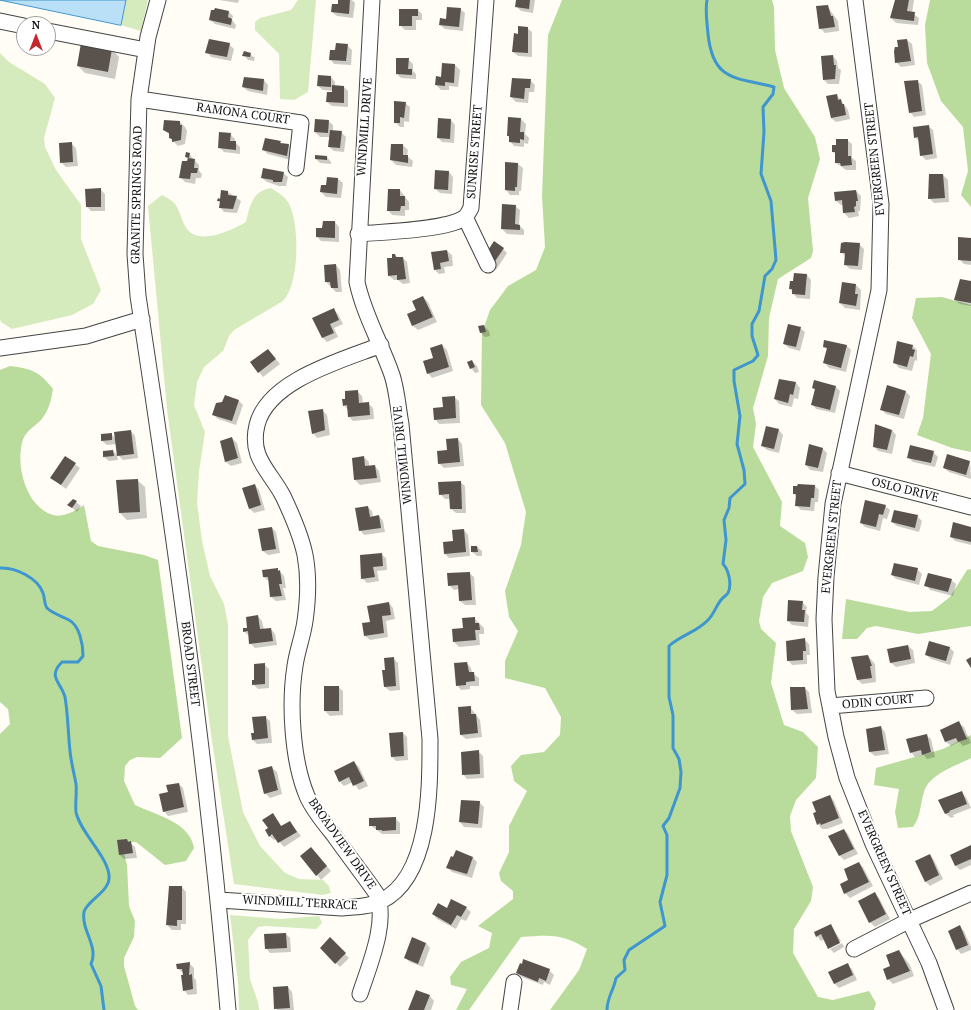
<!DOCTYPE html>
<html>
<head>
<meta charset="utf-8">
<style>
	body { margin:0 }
	#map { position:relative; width:971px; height:1010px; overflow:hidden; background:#fffdf5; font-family:"PT Serif",serif }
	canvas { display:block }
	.north { position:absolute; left:16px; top:16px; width:40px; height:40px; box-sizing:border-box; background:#fff; border:1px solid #a0a0a0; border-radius:50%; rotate:0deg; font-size:11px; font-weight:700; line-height:16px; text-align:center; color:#111 }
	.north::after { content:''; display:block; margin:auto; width:14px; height:18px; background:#c4262e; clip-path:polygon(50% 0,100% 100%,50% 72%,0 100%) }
</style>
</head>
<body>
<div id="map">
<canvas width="971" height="1010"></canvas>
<div class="north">N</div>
</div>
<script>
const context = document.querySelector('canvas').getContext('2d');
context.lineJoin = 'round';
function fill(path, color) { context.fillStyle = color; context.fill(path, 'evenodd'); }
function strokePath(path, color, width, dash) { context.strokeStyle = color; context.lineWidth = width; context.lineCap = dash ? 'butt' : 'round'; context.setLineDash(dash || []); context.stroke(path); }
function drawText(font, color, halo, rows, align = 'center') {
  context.font = font + ' "PT Serif",serif'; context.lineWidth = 4; context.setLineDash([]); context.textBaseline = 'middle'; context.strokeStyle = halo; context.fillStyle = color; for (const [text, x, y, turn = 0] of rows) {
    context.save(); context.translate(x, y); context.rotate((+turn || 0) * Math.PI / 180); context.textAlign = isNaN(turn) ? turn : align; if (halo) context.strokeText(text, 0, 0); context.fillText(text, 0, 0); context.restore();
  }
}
fill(new Path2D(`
	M126 0H148L141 31 121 25Z
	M298 0H316L308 92 294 100 280 99 279 54 255 30V22L260 18 291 10Z
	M0 53 9 62 45 84 55 98 44 138 45 147 56 170 81 205V239L101 290 93 304 72 315 12 329 1 322 0 319Z
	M271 188C277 192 284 196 288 202 300 222 300 284 283 301L234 330 229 336 223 351 204 367 197 382 194 405 205 432 199 471 197 503 202 541 210 576 224 604 228 624V736L243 812 260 846 285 873 299 879 323 880 329 886 331 893 323 895 234 884 212 741 167 409 148 206 162 195C166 197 172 200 175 204 180 211 182 222 187 229 200 246 232 230 246 222 250 206 252 191 271 188Z
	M230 915 280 919 319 916 322 923 316 929 265 926 258 927 248 940 250 979 258 1002 259 1010H239L238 982Z`), '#d5ebbd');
fill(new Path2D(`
	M562 0H772L774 7 775 50 784 88 815 137 820 159 808 198 813 251 811 258 778 279 769 318 768 356 753 408 756 424 753 447 782 502 780 526 805 543 808 557 803 571 772 583 763 597 759 621 761 629 776 643 771 683 784 725 803 732 818 747 816 778 796 800 790 816 791 831 813 887 811 901 794 929 793 953 818 997 833 1000 869 991 876 1003 874 1010H550L579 970 587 949C563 933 548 935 521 937L469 1010H456L467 989 451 985 450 977 461 962 489 948 492 933 478 926 513 899V891L501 881 499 873 509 852V826L527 791 514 781 511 766 521 755 544 752 560 735 561 717 545 688 505 678V661L518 631 509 617 505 591 521 545 526 512 505 443 481 405 482 333 490 310 508 286 536 270 545 247 542 196 548 35Z
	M930 0H971V207L961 195 968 171 963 127 941 101 927 63 925 25Z
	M942 297 971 305V452L952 448 917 435 923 418 931 354 912 318 916 298Z
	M10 366C32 369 39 371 53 389 51 401 49 410 41 420 34 427 24 432 22 443 16 466 26 507 53 515 64 518 76 510 84 505L91 541 98 546 144 555 158 560 182 738 160 758 137 757 130 760 125 766 124 781 135 805C156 815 190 822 194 848L186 861 165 865 136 842H121L127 865 129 906 135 921 134 937 124 958V966L135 1006 138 1010H0V734L10 724 8 709 0 702V370Z
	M971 569V626L918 634 876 626 867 628 857 639H842L846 599 910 612 932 611 950 597 967 570Z
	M971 735V758C956 766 929 774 924 792 920 804 921 817 913 827L898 828 895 812 899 789 874 785 876 768 943 749Z`), '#b9dc9c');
const water = new Path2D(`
	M0 0H126L121 25Z`);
fill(water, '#b9e0f7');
strokePath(water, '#3f96cf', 1);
fill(new Path2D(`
	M219 0H239L238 3Z
	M339 0H352L355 3 353 18 337 16 332 12 339 5Z
	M517 0H535L533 13 521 11 516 6Z
	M896 0H914L912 13 919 18 918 25 896 23 891 18Z
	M827 6 838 21 839 31 825 33 820 28Z
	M460 9 465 13 463 31 445 29 440 25Z
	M418 10 422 14V20H416V30H405L400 25Z
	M229 12 233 16 232 20 236 25 235 29 215 24 210 20Z
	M527 28 532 32V57L518 56 513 52 519 35Z
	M907 40 912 44 915 65 901 67 896 62 899 48Z
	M229 44 234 49 231 61 211 57 207 52Z
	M347 45 352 50 351 65 334 64 330 59 336 52Z
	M112 49 119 57 115 79 85 73 78 66Z
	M250 54 255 58 254 61 248 60 244 55Z
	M833 56 837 61 838 68 841 70 839 84H828L824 80Z
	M408 59 413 64V71L416 74V79L401 78 397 74Z
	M443 64 455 65 460 70 458 87 449 86V90H441L436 85 442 78Z
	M331 77 335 82V86L344 87 348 91V107L332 106 327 102 333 91 323 90 318 86Z
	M244 78 264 80 268 85 267 95 248 91 243 87Z
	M530 80 535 85 534 92H529L528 103 516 102 511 97Z
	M917 81 922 85 926 115 914 117 910 112Z
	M837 95 848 110 850 119 836 122 831 118Z
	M405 103 410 107 409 122 404 121V127H400L395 122Z
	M509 118 521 119 526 124 525 134 529 138 528 144 524 143V147L514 146 510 141 508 135Z
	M316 120 328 121 333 125V131L341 132 346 137 344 152 334 151 329 147 330 137H320L315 132Z
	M451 120 455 125 454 143 442 142 438 138Z
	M165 121 180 122 185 127 187 131 185 144 178 146 170 138V135L164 130Z
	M928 126 933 130 937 158 926 160 921 155 919 141 915 137Z
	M230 134 235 139V142L240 147V154L224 152 219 147Z
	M847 140 852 144V158L856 161V170H846L836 163V154L833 152 837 146Z
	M280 142 283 144 289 145 293 149 291 160 268 154 263 150Z
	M71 143 76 148 78 166 66 167 61 162Z
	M403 145 408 150 407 156 413 161 412 167 396 165 391 160Z
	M189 154 199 165V171L202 174 201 178H196L195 184 185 182 180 177 188 163 189 160 186 157Z
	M327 157 331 162V164L320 163 316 159Z
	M506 163 518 164 523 168 521 191H519V195H510L506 190Z
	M449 172 453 177 452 194 440 193 435 189Z
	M283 173 288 177 286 186H279L267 182 262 178Z
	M943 175 948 180 949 202 934 203 929 198Z
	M328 178 338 179 343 183 341 198 326 197 321 192 327 186Z
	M100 189 105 194V211H91L87 207Z
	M400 190 409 202V210H405V216L392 215 388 210Z
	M856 191 861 196 860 211H858L859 216 849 218 844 213 843 205H841L836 201Z
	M228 192 241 201 237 213 224 212 220 207V203L218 201Z
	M515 206 520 210 519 225 524 230V235L507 234 502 229Z
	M335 222 339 227V242L321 241 317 237 323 229Z
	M971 239V265L964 264 959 259Z
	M859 244 864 249 862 270 850 269 845 265 846 257 841 252Z
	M503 249 507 253 496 270 486 265Z
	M447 251 452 255 453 266 444 267 445 273 439 274 434 269Z
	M395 255 398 258H403L407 262 410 283 403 284 398 280H394L389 276Z
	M336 265 340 270 342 292H336L326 282 325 266Z
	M807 275 811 280 810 299 797 298 790 289Z
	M971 282V306L960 304 955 300Z
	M843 284 856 285 861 290 860 310 845 308 840 303Z
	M423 297 428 302 437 322 418 330 413 326 408 315 417 311Z
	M333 309 338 314 343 324 334 328 338 337 327 342 323 338 314 318Z
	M484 326 489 331 490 336 485 337 480 332Z
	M800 328 805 332 800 351 789 348 784 344Z
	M898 342 913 346 917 350V361L915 360 912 371 899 368 895 363Z
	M442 345 447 350 453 371 432 378 428 373Z
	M824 346H847L851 350 846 372 829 368 825 363 828 350Z
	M268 350 280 364 263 377 259 372Z
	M472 361 477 366 479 372 475 373 471 368Z
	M780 380 796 383 800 388 798 399 794 398 792 407 779 404 775 399Z
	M836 387 840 391 835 413 816 409 812 404 815 390 813 388Z
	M357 391 362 396 363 404 368 403 373 408 374 419 353 421 349 417 348 410 344 405Z
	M906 392 910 396 904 419 886 414 881 409Z
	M454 397 459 401 460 423 439 424 435 419Z
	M238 400 243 405 236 425 218 419 213 414Z
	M322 410 327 415 330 435 317 438 313 433Z
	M779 430 783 435 779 453 767 450 762 446Z
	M892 430 896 435 892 454 878 451 874 446Z
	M131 431 135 436 138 458 123 460 118 455 117 444 107 445 102 441 111 434 116 439Z
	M232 438 237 443 242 463 231 466 226 462Z
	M458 439 462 444 464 466 444 468 439 463Z
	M822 448 827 453 823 472 810 470 806 465Z
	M113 451 117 455 118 460 109 461 104 457Z
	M933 452 938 457 935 467 913 462 908 457Z
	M948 455 970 462 971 479 949 472 944 468Z
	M65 457 80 468 66 489 52 478Z
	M364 457 369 462V467L375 466 379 471 381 482 360 485 355 480 353 459Z
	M137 480 145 487 147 518 127 520 120 513Z
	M460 482 465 486 466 513H456L451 509V499H445L440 494Z
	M255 485 259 490 265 510 254 513 250 509Z
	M815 486 819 490 818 502H815L814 511 801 510 796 505 797 497 794 494Z
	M73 500 81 506 77 512 69 505Z
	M885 506 890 510 887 519 883 518 880 531 865 527 861 523Z
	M368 507 372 511 373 517 379 516 383 521 385 532 364 535 360 530Z
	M917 516 922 521 919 532 897 526 892 522Z
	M272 528 276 532 280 553 268 555 263 551 259 530Z
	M971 528V545L955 541 951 537Z
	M464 530 468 535 470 556 449 558 445 554Z
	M477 547 482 551V556H477L472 552Z
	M381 554 386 558 387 570 377 571 379 581 367 583 362 578Z
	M277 569 284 576 286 588H283L286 600 276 601 271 597 269 581 263 577Z
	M917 569 922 574 919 585 896 579 892 575Z
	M469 573 474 577 476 605H465L460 601 459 589 454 590 449 585Z
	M951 580 956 584 953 596 930 590 926 585Z
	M802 602 807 607 806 613 809 616 808 627 792 625 788 621Z
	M389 603 393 608 395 619 386 621 388 637 370 640 365 636 371 623Z
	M258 616 262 621 264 630 271 629 275 634 277 645 255 648 250 643 249 636 244 631Z
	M474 618 484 628V634H479L480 645 459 647 454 642 453 630 464 629Z
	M804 639 809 644 810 655H807V664L792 665 788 660Z
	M908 646 913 650 915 663 896 667 891 663 889 650Z
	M949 647 954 652 950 665 931 659 926 655Z
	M868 656 875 664 876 682 862 684 858 680Z
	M393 658 398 663 400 690 390 691 385 687 386 671Z
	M467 663 471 668 472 673 479 678V686H470V689L461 690 457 685Z
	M264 664 269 669V688L258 689 253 684Z
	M325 687H338L343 691V715L330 716 325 711Z
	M805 688 809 692 812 713 797 714 792 710Z
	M470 707 480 720 482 737 466 739 461 735Z
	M265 717 270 721 272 743 257 744 253 740Z
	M959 723 964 727 971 743 963 746 959 742 951 746 946 742 941 730Z
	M881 727 885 732 889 754 875 756 870 752Z
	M403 733 407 737 408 760 396 761 392 757Z
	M926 735 931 739 935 757 927 759 924 755 915 757 911 752Z
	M478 751 483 756 484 778 467 779 463 774Z
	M354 762 359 767 368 786 359 790 353 782 344 786 340 782 335 771Z
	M272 768 277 772 282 794 270 798 265 793Z
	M179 784 183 788 188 812 168 816 164 811 169 793Z
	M961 792 966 797 971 808 953 815 954 817 951 818 946 814 940 801Z
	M830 796 834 801 843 823 827 829H822L818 824 817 812Z
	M479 802 484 807 482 828 464 827 460 822Z
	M273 815 282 827 290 822 301 836 284 847 277 839 274 840 269 836Z
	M395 818 400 823V834H382L370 825Z
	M844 830 848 834 858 854 844 860 840 856Z
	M127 840 135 847 137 858 124 859 120 855Z
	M971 846V865L960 870 955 865Z
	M315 852 331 871 321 880 317 875Z
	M456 852 473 858 477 862 472 878 452 872 447 867Z
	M930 855 934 860 943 879 930 886 925 881Z
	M859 863 863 867 873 886 850 898 845 893 849 880Z
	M182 887 186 892V924H181V930H172L167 925Z
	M874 893 879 898 890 919 875 927 870 922Z
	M466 908 471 912 466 921 461 919 456 929 437 919 433 914 447 909Z
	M831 925 841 941 829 948 825 939 821 941 817 936Z
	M960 927 964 931 971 947V950L961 954 957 949Z
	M286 934 290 938 291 952 270 953 266 948Z
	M330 939 349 958 340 967 321 948Z
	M426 943 430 948 423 967 410 962 405 958Z
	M842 943 844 947 834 953 830 949Z
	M899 951 910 965 914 976 893 984 888 979Z
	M189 963 194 968V978L196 980 197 994 188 995 184 990V973L178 969Z
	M847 965 852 969 857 980 839 988 834 983Z
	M549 970 554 975 550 985 544 982 543 985 522 977 517 973Z
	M288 987 292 992 294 1010H277L275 1008Z
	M417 991 430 996 434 1001 431 1010H409Z`), '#0003');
strokePath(new Path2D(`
	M0 568C15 567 38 578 43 593 45 598 44 604 47 608 53 614 62 616 69 620 80 626 83 645 83 656L78 662H62C47 677 61 682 65 697 68 714 68 733 70 751 71 762 74 773 76 784 77 793 75 803 76 812 80 833 111 859 109 879 108 892 86 902 84 912 81 931 99 946 91 964L101 986 104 1010
	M607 1010C607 997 614 990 616 978L625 970 624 960 629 950 665 926 660 902 667 875V835L663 826 669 818 680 788 681 772 679 759 673 748V715L669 697V646C681 635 697 632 708 620 714 614 716 606 721 600 723 597 726 596 728 593 732 585 729 570 723 564L726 540 724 520 729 508 730 498 745 484 744 470 737 444 740 416 734 381V370L753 361 758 355 752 336V324L759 311 765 276 772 269 776 260 771 201 761 174 764 132 763 107 773 94 774 87C736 77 713 82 708 34 707 22 705 11 707 0`), '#3f96cf', 3);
fill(new Path2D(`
	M338 0H350L349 14 331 12 332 4H338Z
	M516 0H530L529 9 515 7Z
	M895 0H909L907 11 915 12 914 21 890 18Z
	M828 5 831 16H833L835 27 819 29 816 6Z
	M447 7 461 8 459 27 439 25 440 18 446 19Z
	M215 8 229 11 228 17 232 19 231 25 209 20 211 10H214Z
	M399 9H418V16H412V26H399Z
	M518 26 528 27V53L512 52 514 33 518 34Z
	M209 39 230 43 227 57 205 53Z
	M907 39 911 61 895 63 894 51 895 47H898L897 40Z
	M81 43 112 49 108 72 77 66Z
	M336 43 348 44 346 61 329 60 330 50H335Z
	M244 51 251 53 250 57 242 56Z
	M833 55 834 65H836L835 79 823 80 821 56Z
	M396 58H409L408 69H412V75L396 74Z
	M442 63 455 64 454 83 445 82V86L435 85 436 76 441 77Z
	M318 75 331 76V87L317 86Z
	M244 77 264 79 263 91 242 87Z
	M512 78 531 79 530 88H525L524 99 510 97Z
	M918 80 922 111 909 113 904 81Z
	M332 85 344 86V103L326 102 327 92H332Z
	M837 94 838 100 841 99 842 104H844L846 115 831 118 826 96Z
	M394 101 406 102 404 118 400 117V123H394Z
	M508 117 521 118 520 132H524V140L520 139V143L509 142V136H507Z
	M438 118 451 119 450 139 437 138Z
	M315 119 329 120 328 133 314 132Z
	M164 120 180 121V125H182L181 140 172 142V139L169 138V133L163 130Z
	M929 125 933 154 920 156 918 137 914 138 913 127Z
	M330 130 342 131 340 148 328 147Z
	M219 132 231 133 230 141H236V150L218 148Z
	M265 138 281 141 280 143 289 144 287 156 262 150Z
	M836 139H848V156H851L852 165 841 166 840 163H835V152H832V145H836Z
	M72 142 73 162 60 163 59 143Z
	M391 144H403V155H408V163L390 160Z
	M186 152 190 153 189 158 185 157Z
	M315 155 327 156V160L315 159Z
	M188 158 195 159 194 168H198L197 173H191L190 179 179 178 182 161H187Z
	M505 162 518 163 517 187H515V191L505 190Z
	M263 168 284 172 282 182H273V180L261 178Z
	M435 170 449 171 448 190 434 189Z
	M929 174H943L945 198 928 199Z
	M327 177 338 178 337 194 320 192 321 185H326Z
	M101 188V207H86L85 189Z
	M388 189H400V196H405V206H401L400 211H387Z
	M221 190 228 191V195L237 196 233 209 219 208 220 201H217L218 198 220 199Z
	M856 190 858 201H856V206L854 207 855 212 843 213 842 200 835 201 834 192Z
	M502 204 516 205 515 224 520 225V230L501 229Z
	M323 221H335V238L316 237V228H322Z
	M958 237 971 238V261L958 260Z
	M494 241 504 248 491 267 481 261Z
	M845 242 860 243 858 266 844 265 845 253H840L841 243Z
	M447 250 449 261 440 263 441 269 434 270 431 252Z
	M392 254H395L396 257H403L406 279 397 280V275L388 276 387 258H392Z
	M336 264 338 288H331L330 282H325L324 265Z
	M794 273 807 274 805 295 792 294V289H789L790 281H793Z
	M960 279 971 281V303L954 300Z
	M842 282 856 284 855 294H858L856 306 839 303Z
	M423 296 433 317 412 326 407 314 416 310 412 301Z
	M334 308 339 320 330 324 334 333 322 338 312 318Z
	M788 324 801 327 796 347 783 344Z
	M484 325 486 332 480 333 478 326Z
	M824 340 847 345 841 368 823 363 827 348 823 347Z
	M897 341 913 345 912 349 915 350 913 357 910 356 907 367 893 363Z
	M442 344 449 367 427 374 423 361 433 358 430 348Z
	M268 349 276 359 258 373 250 362Z
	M472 360 475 367 470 369 467 362Z
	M779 379 796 382 793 395 790 394 788 403 774 399Z
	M814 380 836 386 830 410 811 405 815 389 812 388Z
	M887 385 906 391 899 415 880 410Z
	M358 390 359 403 369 402 370 415 348 417 347 405 343 406 342 399H345V391Z
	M225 395 239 400 232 421 212 415 216 403 222 402Z
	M455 396 456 418 434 420 433 408 443 407 442 397Z
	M323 409 325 430 312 434 308 411Z
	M875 424 892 430 887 450 873 447Z
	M766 426 779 429 774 449 761 446Z
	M131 430 134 454 117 456 114 432Z
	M112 433V440L101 441V434Z
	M232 437 238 458 225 462 220 441Z
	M458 438 460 462 438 464 437 451 447 450 446 439Z
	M809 444 823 448 818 468 805 465Z
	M910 445 934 451 931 463 907 458Z
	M113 450 114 456 103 457V451Z
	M947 454 970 461 966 475 943 468Z
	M65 456 76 463 61 485 50 478Z
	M364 456 365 466 375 465 377 478 354 480 352 458Z
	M138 479 140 512 119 513 116 480Z
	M461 481 462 509H450L449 494 439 495 438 482Z
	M255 484 261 505 249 509 242 488Z
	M798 484 815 485 814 498H811L810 507 795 506 796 494H793V486H797Z
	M73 499 77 501 72 508 67 505Z
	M865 500 886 505 883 515 879 514 876 527 860 523Z
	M368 506 370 517 379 515 381 528 359 531 355 508Z
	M894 510 918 515 915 528 891 522Z
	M953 522 971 527V542L950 537Z
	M272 527 276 549 262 551 258 529Z
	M464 529 466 552 444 554 443 542 453 541 452 530Z
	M471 546H477L478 552H471Z
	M382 553 383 566 373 567 375 577 361 579 360 555Z
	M894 563 918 568 915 581 891 575Z
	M278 568V571L280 570 282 584H279L282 596 270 597 268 577H263L262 570Z
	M470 572 472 600 459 601 458 585 448 586 447 573Z
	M928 573 952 579 948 592 924 586Z
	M788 600 803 601 802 610H805L804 622 787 621Z
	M389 602 391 615 382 616 384 633 364 636 362 623 370 622 367 606Z
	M258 615 260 629 271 628 273 641 249 644 248 631 243 632V628H247L246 617Z
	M475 617V623H479L480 630H475L476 640 453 642 452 629 463 628 462 618Z
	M805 638 806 651H803V660L787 661 786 641Z
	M929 641 950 647 946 661 925 655Z
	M908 645 911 659 890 663 887 649Z
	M868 655 872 666H870L872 678 857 680 851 657Z
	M394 657 396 686 384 687 382 670H385L384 658Z
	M971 657V668L966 660Z
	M467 662 469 672H474L475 681 466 682V685L456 686 454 663Z
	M265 663V684L252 685V680H254V664Z
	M324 686H339V711H324Z
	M790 687H805L808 709 791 710Z
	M471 706V714H476L478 733 460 735 458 707Z
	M266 716 268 738 252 740 251 733H254L252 717Z
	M959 721 967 739 958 742 956 738 945 742 940 730Z
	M881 726 885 750 869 752 866 729Z
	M403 732 404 756 391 757 389 733Z
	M927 734 931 752 922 755 921 750 910 753 906 739Z
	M479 750 480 774 462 775 461 752Z
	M354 761 364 781 353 786 349 777 339 782 334 771Z
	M272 766 278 790 264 794 258 770Z
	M179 783 184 807 163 812 159 794 168 792 166 785Z
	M962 791 967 804 949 811 950 812 945 814 938 800Z
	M830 795 839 818 821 825 820 823 817 825 813 813 816 812 812 802Z
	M461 800 480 801 478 824 459 822Z
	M273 813 281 826 290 821 297 832 278 843 272 834 269 837 265 830 268 828 262 820Z
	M396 817V830L382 831V830H376V826H369V818Z
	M844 829 854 849 839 856 828 836Z
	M127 839 128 842 131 841 133 853 119 855 117 840Z
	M971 845V859L955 866 950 855Z
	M311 847 327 866 316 876 300 856Z
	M456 850 473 857 467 874 446 868 451 856 453 857Z
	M930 854 939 875 925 882 915 861Z
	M859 862 869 882 844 894 840 884 848 880 844 869Z
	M169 886H182V920H177V926L166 925Z
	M875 892 886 914 869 923 858 901Z
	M451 899 467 907 461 917 457 915 451 925 432 914 438 903 447 908Z
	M831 924 840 943 828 949 821 934 816 937 814 932Z
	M960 925 968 945 956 950 948 931Z
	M286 933 287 948 265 949 264 934Z
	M330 937 346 953 335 964 320 948Z
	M412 937 426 943 418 964 404 958Z
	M899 950 910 971 887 980 883 969 890 966 886 955Z
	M523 959 550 969 546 981 539 978 538 982 516 973 520 963 522 964Z
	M190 962 189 975 192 974 193 989 183 991 181 975H183L182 969H177L176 964Z
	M848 963 853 975 834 984 828 972Z
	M288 986 290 1008 274 1009 273 987Z
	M416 990 430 995 424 1010H408Z`), '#5a524d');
const minor = new Path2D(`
	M158 0 148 37 139 99 135 254 138 296C174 533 208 771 228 1010
	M855 0 881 204 879 290 833 504 826 577 824 619 827 691 836 737 847 778 873 844 929 963 946 1010
	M0 21 24 26
	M48 31 146 50
	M139 99 301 123 296 168
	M465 217 488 265
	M358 234C381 232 447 230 464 218 467 216 469 211 471 208L486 0
	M0 348 86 336 142 319
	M839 473 971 507
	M830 706 926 698
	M219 900 342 908C355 907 369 907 381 901 431 877 430 787 430 739L401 424C398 408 397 390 392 375 381 343 364 315 357 282L372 0
	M854 949 910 920 971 893
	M360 994C369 966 389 920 376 893 362 873 347 854 333 834 324 823 313 810 307 796 292 760 289 704 295 666 297 651 303 636 305 621 308 600 309 576 305 555 301 535 292 515 283 496 270 471 249 458 257 425 268 380 343 360 381 345
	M510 1010 514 982`);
strokePath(minor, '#444', 17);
strokePath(minor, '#fff', 15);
drawText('12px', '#111', '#fff', [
	["RAMONA COURT",243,114,8],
	["WINDMILL DRIVE",365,127,-86],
	["SUNRISE STREET",475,152,-86],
	["EVERGREEN STREET",875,159,-96],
	["GRANITE SPRINGS ROAD",137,195,-89],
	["WINDMILL DRIVE",403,455,-96],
	["OSLO DRIVE",905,490,14],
	["EVERGREEN STREET",832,537,-84],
	["BROAD STREET",190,664,83],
	["ODIN COURT",878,702,-5],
	["BROADVIEW DRIVE",342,844,55],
	["EVERGREEN STREET",884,863,66],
	["WINDMILL TERRACE",300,903,3]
]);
</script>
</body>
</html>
